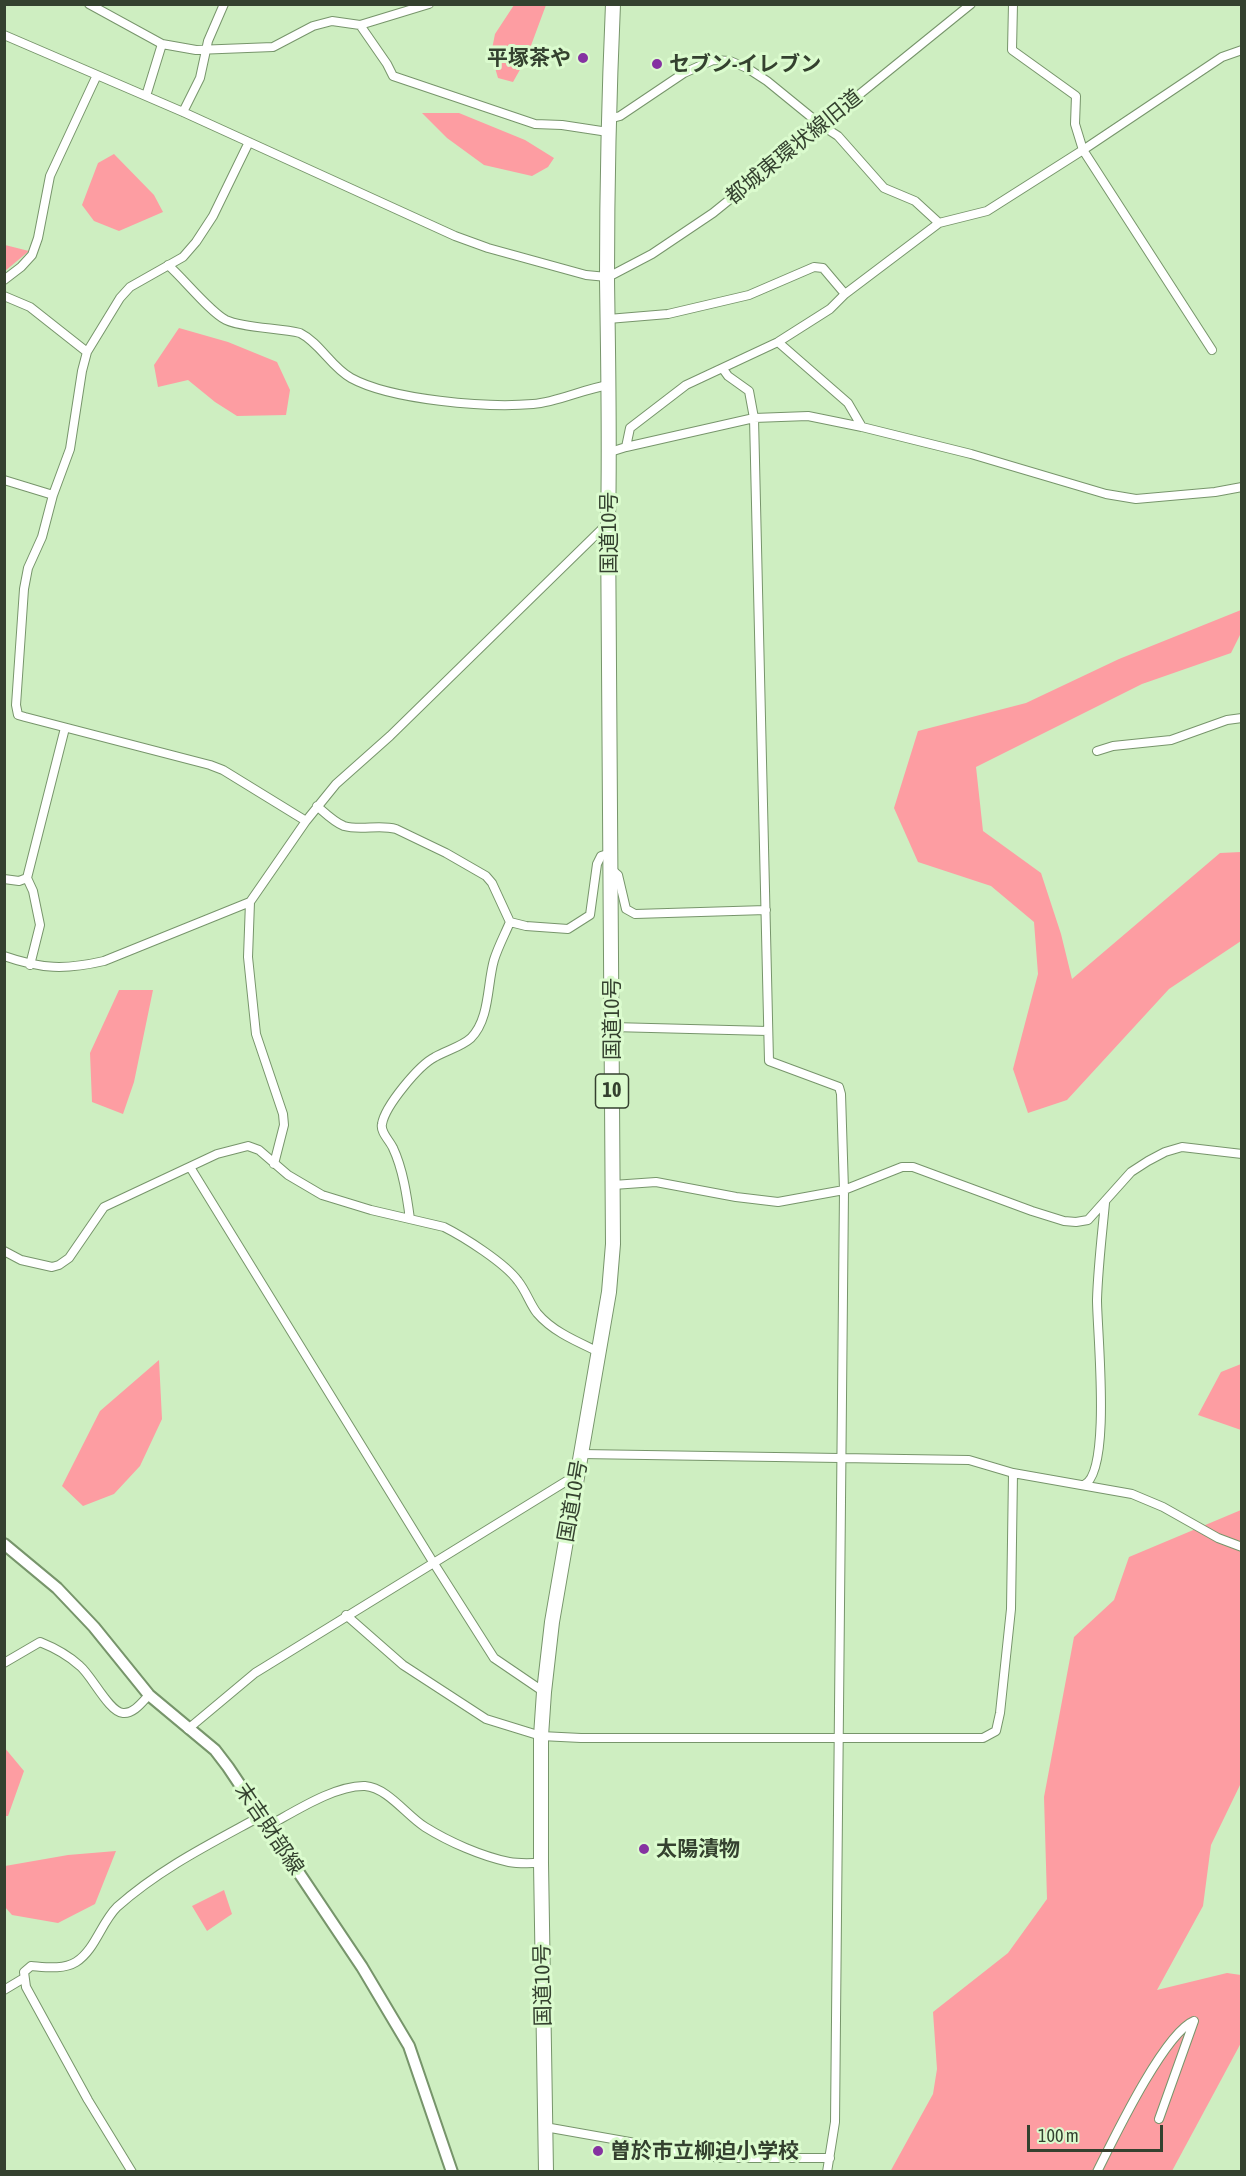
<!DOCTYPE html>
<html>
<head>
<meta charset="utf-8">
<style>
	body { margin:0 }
	#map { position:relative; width:1246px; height:2176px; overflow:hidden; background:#ceeec1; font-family:"Asap Condensed",sans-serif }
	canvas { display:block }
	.frame { position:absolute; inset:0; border:6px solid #34412f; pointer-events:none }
	.scale { position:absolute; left:1027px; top:2125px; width:136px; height:27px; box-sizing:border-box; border:3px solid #34412f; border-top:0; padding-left:8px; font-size:18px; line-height:21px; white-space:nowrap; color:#34412f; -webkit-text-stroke:4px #dbfbce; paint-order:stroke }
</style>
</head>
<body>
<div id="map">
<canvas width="1246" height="2176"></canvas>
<div class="frame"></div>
<div class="scale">100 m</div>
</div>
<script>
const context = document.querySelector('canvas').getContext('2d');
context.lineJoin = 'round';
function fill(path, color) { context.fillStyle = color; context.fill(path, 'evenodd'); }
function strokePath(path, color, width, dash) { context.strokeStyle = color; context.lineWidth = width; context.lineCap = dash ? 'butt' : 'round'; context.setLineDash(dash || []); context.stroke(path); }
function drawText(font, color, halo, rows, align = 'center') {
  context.font = font + ' "Asap Condensed","Noto Sans JP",sans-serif'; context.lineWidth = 6; context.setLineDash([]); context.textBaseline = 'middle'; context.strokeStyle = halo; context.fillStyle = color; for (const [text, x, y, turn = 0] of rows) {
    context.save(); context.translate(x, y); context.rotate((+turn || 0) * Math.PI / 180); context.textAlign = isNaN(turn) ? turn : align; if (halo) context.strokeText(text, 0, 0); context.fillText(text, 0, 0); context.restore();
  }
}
fill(new Path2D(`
	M514 5H546L526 59 513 82 498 78 491 54 495 34Z
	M422 113H459L525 140 554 158 548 167 532 176 484 165 447 138Z
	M114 154 154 195 163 212 119 231 94 221 82 205 98 163Z
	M5 245 29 251 5 271 4 245Z
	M179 328 228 342 277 362 290 390 286 415 237 416 215 402 188 380 158 387 154 365Z
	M1241 610V633L1231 653 1142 684 976 767 983 831 1041 873 1061 934 1072 979 1220 853 1241 852V941L1169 989 1067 1100 1028 1113 1013 1069 1038 974 1034 922 991 886 918 862 894 808 918 731 1026 703 1119 659Z
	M119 990H153L134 1082 123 1114 92 1102 90 1053Z
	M159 1360 162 1419 140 1466 114 1494 83 1506 62 1486 100 1411Z
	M1241 1364V1430L1198 1415 1221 1372Z
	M1241 1510V1783L1211 1845 1203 1906 1157 1990 1227 1973 1241 1975 1242 2041 1172 2171 890 2172 933 2094 937 2069 933 2012 1008 1953 1047 1899 1044 1797 1074 1637 1114 1600 1129 1557Z
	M4 1747 24 1771 8 1816H5Z
	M116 1851 95 1904 58 1923 12 1915 5 1907V1866L68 1855Z
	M224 1890 232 1914 207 1931 192 1906Z`), '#fd9da2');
const street = new Path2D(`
	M89 4 162 44 196 50 273 47 313 26 332 21 360 25 387 64 393 76 535 124 562 125 608 132
	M1013 4 1012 50 1076 96 1075 124 1083 150 1212 350
	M360 25 429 4
	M4 35 183 112 455 236 488 248 586 275 607 277 612 275 652 254 713 213 971 4
	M146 96 162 44
	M183 112 200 78 208 41 224 4
	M609 119 620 116 684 73 713 60 730 61 747 68 767 81 821 125 838 136 884 188 915 201 939 223
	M249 142 213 216 196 242 183 257 130 287 120 298 87 352 82 371 70 449 53 495 42 537 28 568 24 589 16 705 18 715 25 717 210 765 223 770 306 821
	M168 265C184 279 210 312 226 320 243 328 279 328 300 333 320 343 331 367 351 378 391 400 487 408 533 404 558 402 583 389 609 385
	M4 280 21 267 32 255 38 238 50 176 97 75
	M4 296 30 307 87 352
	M608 319 668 314 749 295 814 267 823 268 845 294
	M778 342 848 403 862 427
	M723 369 728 376 749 391 754 418 769 1061 839 1087 841 1094 844 1190 835 2122 827 2172
	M626 447 630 428 686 385 778 342 830 309 845 294 939 223 987 211 1083 150 1222 57 1242 50
	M610 452 626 447 754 418 808 416 862 427 971 454 1106 494 1136 499 1215 492 1242 487
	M4 480 53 495
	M1097 751 1113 746 1171 740 1227 720 1242 718
	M317 806C325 813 334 822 344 826 361 831 379 824 396 829L446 853 486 876 492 883 510 922C505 934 498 947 494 960 487 984 490 1019 471 1038 461 1047 447 1050 435 1057 419 1065 385 1106 382 1124 380 1132 390 1141 393 1148 403 1169 407 1197 410 1219
	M611 869 618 875 626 909 635 914 766 910
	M27 878 33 891 40 925 30 965
	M4 879 19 881 27 878 65 728
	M250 902 248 957 256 1034 283 1114 284 1125 274 1164
	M510 922 526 926 568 929 590 915 597 864 601 856 611 853
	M4 956C41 969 65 970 104 961L250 902 306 821 336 784 390 736 607 524
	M612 1027 768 1031
	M190 1167 433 1562 494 1658 544 1692
	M613 1185 656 1182 736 1197 778 1202 844 1190 902 1167H913L1032 1211 1064 1221 1076 1222 1088 1220 1131 1172 1148 1161 1165 1152 1182 1147 1242 1154
	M4 1251 21 1260 52 1267 59 1265 69 1258 104 1207 217 1154 248 1146 259 1150 288 1175 322 1195 371 1210 444 1227C464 1237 505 1263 518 1281 526 1291 530 1304 537 1313 553 1332 578 1342 599 1352
	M581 1454 969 1460 1013 1473 1132 1494 1163 1507 1218 1538 1242 1547
	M1084 1485C1112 1472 1097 1331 1097 1300 1098 1267 1102 1235 1105 1203
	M346 1615 403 1665 486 1719 541 1736 581 1738H983L996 1731 1000 1713 1011 1609 1013 1473
	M4 1663 40 1642C55 1648 68 1655 80 1666 92 1676 109 1712 123 1713 134 1714 143 1701 149 1695
	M188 1729 255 1673 578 1474
	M268 1826C294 1812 335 1785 365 1786 388 1788 406 1815 425 1827 449 1842 481 1856 509 1862 519 1864 531 1863 541 1863
	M4 1990 24 1978
	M545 2127 720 2158H830
	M132 2172 88 2100 26 1987 24 1972 31 1966C45 1967 63 1970 76 1962 95 1950 101 1923 117 1907 161 1868 210 1844 261 1816
	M1097 2172C1113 2140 1164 2033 1194 2021L1159 2119`);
const secondary = new Path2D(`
	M4 1544 57 1588 94 1627 149 1695 215 1750 228 1767 362 1967 409 2046 452 2172`);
const highway = new Path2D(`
	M546 2172 541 1863V1736L544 1692 552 1622 609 1292 613 1244 608 522C610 440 608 359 607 277 607 186 609 95 613 4`);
strokePath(street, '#77956b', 10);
strokePath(secondary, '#77956b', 14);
strokePath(highway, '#77956b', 16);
strokePath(street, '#fff', 8);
strokePath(secondary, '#fff', 10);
strokePath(highway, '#fff', 14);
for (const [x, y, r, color] of [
	[583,58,6,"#8532a1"],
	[657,64,6,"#8532a1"],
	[644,1849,6,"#8532a1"],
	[598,2151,6,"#8532a1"]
]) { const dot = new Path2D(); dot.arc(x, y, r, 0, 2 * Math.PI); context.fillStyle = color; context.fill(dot); strokePath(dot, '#dbfbce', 2); }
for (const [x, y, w] of [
	[612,1091,33]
]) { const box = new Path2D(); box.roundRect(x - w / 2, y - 17, w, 34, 4.5); context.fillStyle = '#dbfbce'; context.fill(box); strokePath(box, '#34412f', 1.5); }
drawText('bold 20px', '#34412f', null, [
	["10",612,1091]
]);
drawText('bold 21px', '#34412f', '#dbfbce', [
	["平塚茶や",571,58,"right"],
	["セブン-イレブン",669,64],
	["太陽漬物",656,1849],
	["曽於市立柳迫小学校",610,2151]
], 'left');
drawText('21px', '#34412f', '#dbfbce', [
	["都城東環状線旧道",794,147,-39],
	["国道10号",609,533,-90],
	["国道10号",612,1019,-90],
	["国道10号",573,1501,-80],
	["末吉財部線",269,1829,56],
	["国道10号",543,1985,-91]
]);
</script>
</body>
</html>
